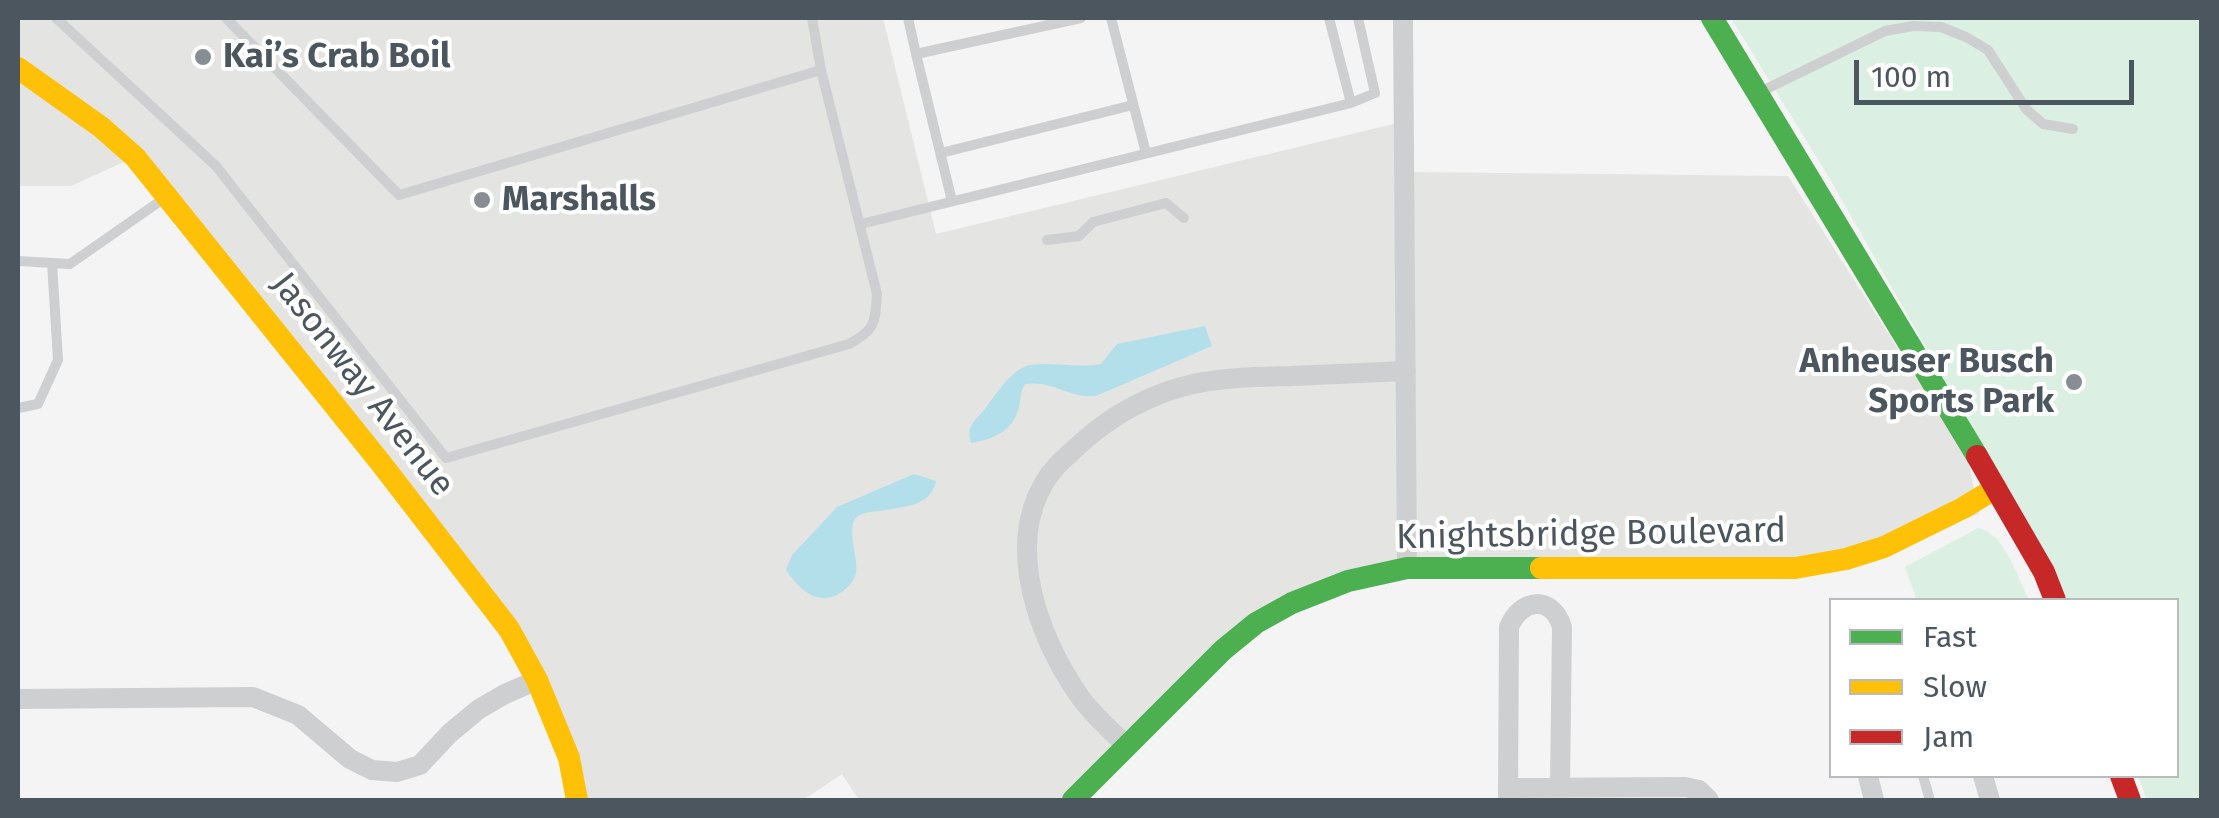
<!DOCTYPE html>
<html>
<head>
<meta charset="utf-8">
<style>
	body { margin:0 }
	#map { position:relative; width:2219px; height:818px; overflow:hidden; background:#f4f4f4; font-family:"Fira Sans",sans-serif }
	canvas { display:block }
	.frame { position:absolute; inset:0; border:20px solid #4c565f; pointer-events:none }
	.legend { position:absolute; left:1829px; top:598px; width:350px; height:180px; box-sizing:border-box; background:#fff; border:2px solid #b7bbbf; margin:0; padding:12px 18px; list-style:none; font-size:30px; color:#4c565f }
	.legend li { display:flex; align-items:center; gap:20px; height:50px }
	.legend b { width:50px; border:2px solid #b7bbbf }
	.scale { position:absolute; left:1854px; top:60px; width:280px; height:45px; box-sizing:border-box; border:5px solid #4c565f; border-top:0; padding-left:12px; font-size:30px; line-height:35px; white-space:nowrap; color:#4c565f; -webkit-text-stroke:8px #fff; paint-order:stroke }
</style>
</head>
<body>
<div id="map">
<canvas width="2219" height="818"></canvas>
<div class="frame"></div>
<ul class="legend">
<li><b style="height:12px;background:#4caf50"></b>Fast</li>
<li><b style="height:12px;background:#ffc107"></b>Slow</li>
<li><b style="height:12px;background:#c62828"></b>Jam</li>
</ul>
<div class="scale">100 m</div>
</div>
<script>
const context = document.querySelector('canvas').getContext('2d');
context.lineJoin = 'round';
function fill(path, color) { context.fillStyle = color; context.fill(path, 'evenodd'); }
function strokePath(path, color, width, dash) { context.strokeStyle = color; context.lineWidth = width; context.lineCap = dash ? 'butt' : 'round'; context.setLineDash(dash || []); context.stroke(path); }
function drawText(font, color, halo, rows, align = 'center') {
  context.font = font + ' "Fira Sans",sans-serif'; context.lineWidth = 8; context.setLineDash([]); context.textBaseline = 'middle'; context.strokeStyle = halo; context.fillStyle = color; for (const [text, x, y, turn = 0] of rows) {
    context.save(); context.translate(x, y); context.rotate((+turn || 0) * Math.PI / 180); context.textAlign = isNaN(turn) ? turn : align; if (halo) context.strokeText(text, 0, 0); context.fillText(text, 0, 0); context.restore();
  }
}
fill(new Path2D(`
	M18 18H883L936 234 1410 120V172L1788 176 1968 459 1979 514 1839 561 1421 565 1249 629 1077 800H859L842 774 803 800H579L548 699 135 157 71 186H18Z`), '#e4e4e2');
fill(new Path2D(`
	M1731 18H2201V800H2147L2138 776H2176V600H2068L2060 582 1831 181Z
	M1978 528C2006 534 2017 577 2029 600H1917L1905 567Z`), '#dbf0e3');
fill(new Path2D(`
	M1205 326 1212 346 1096 396C1070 399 1053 380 1025 384 1020 392 1021 398 1019 407 1013 432 993 439 971 443 966 426 974 422 984 410 995 396 1006 377 1022 368 1038 359 1079 369 1101 364L1117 344Z
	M914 474 936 481C931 507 902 507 879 511 872 512 861 512 856 518 846 529 859 559 856 573 855 580 848 587 843 591 819 609 800 590 786 570L792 555 837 507Z`), '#b3dfea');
strokePath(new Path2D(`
	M56 18 216 166 446 458 849 344C876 330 875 322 877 294L821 70 812 18
	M226 18 399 195 821 70
	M908 18 916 54 1081 18
	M1111 18 1146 153
	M916 54 952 201
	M1758 93 1885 31 1913 26 1941 27 1966 37 1988 50 2026 109 2043 124 2073 129
	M1351 103 1375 93 1358 18
	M941 153 1133 105
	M861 224 1351 103 1329 18
	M1047 240 1079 236 1093 222 1166 203 1184 218
	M18 261 70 264 166 197
	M18 408 38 404 58 360 52 263
	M1923 776 1930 800`), '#cecfd1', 10);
strokePath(new Path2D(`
	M1403 18 1407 568
	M18 699 253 697 298 715 350 759 372 770 397 772 420 765 450 733 479 709 505 694 537 680
	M1127 747C1112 731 1093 715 1080 697 1040 639 1005 550 1044 483 1053 467 1067 456 1080 444 1113 414 1150 394 1193 384 1226 377 1259 377 1292 376 1330 374 1368 373 1406 371
	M1868 776 1874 800
	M1983 776 1990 800
	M1509 788 1685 787 1699 790 1709 800
	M1508 800 1509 627C1521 598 1552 595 1562 627L1560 786`), '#cecfd1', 20);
strokePath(new Path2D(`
	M1712 18 1977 456
	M1073 800 1223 650 1256 623 1292 603 1348 581 1407 568H1541`), '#4caf50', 22);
strokePath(new Path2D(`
	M18 68 101 127 135 157 380 462 509 629 537 680 569 758 577 800
	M1541 568H1795L1846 559 1884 547 1963 508 1996 488`), '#ffc107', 22);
strokePath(new Path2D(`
	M1977 456 2044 572 2055 600
	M2121 776 2130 800`), '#c62828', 22);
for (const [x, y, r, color] of [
	[203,57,10,"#878d93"],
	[482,200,10,"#878d93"],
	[2074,382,10,"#878d93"]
]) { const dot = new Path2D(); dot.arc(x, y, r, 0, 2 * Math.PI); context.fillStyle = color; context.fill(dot); strokePath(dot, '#fff', 4); }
drawText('bold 35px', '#4c565f', '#fff', [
	["Kai’s Crab Boil",223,57],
	["Marshalls",502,200],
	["Anheuser Busch",2054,362,"right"],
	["Sports Park",2054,402,"right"]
], 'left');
drawText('35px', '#4c565f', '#fff', [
	["Jasonway Avenue",362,385,52],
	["Knightsbridge Boulevard",1591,535,-1]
]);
</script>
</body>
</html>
